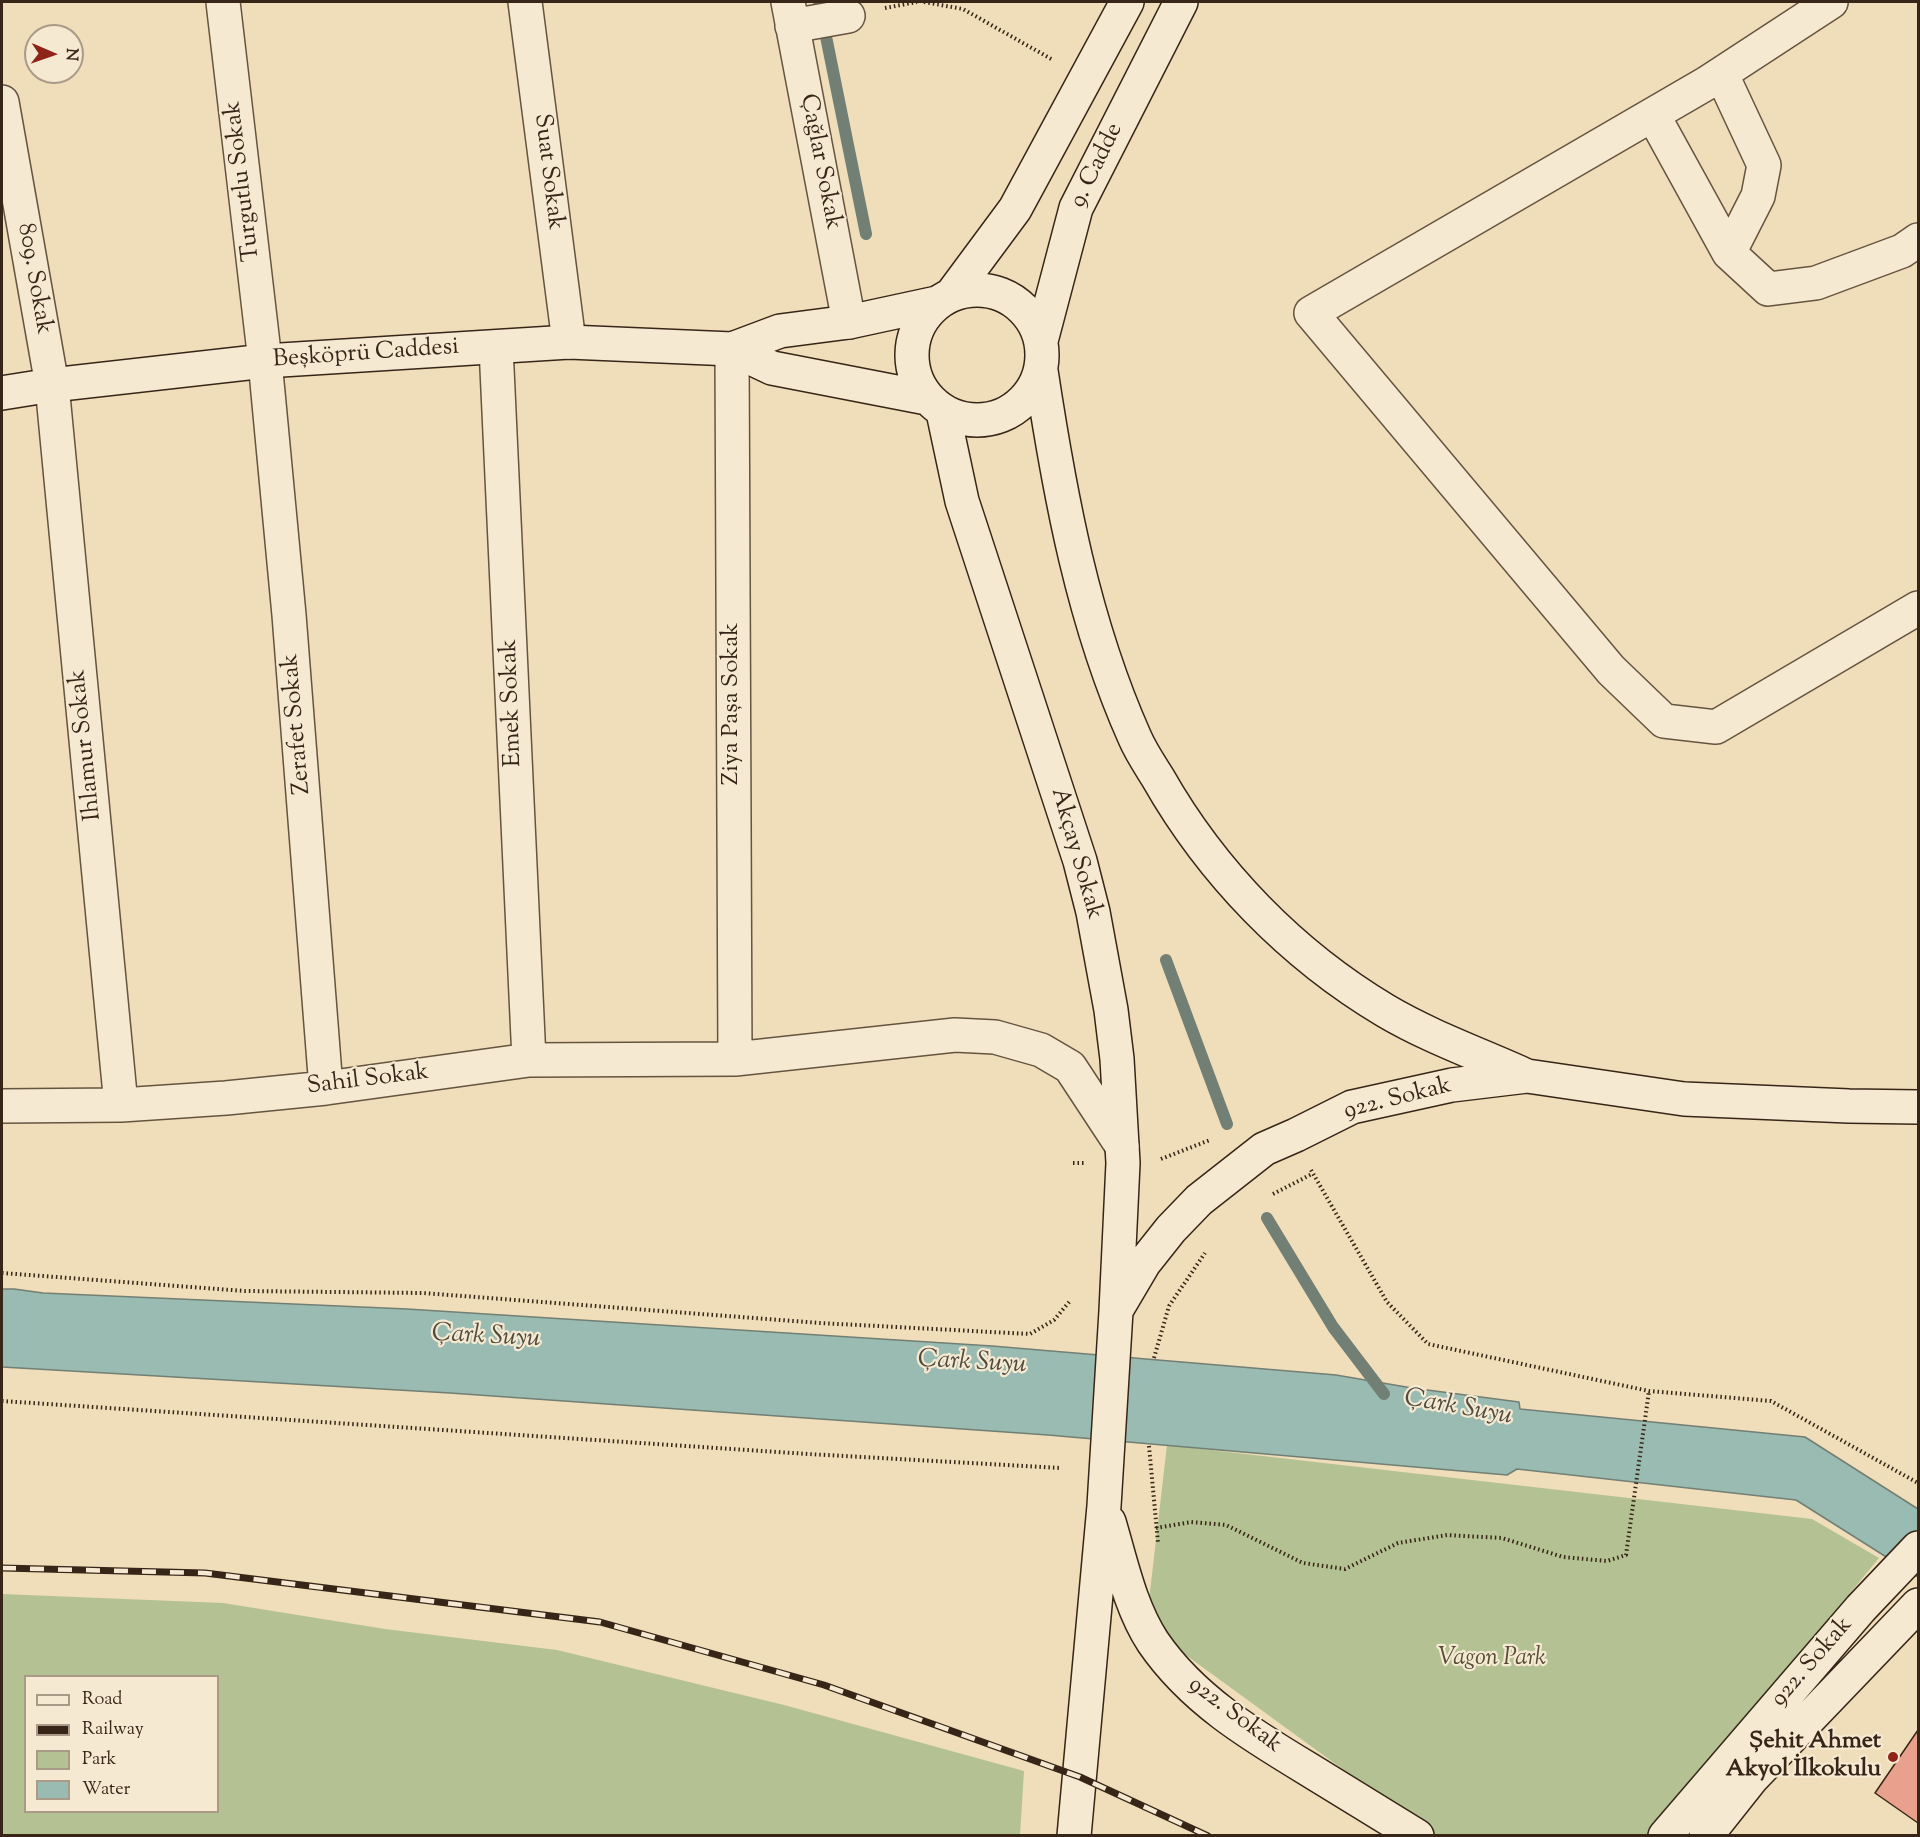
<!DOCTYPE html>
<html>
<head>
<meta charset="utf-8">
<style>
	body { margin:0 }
	#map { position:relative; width:1920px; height:1837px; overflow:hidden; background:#f0ddb9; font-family:"Sorts Mill Goudy",serif }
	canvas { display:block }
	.frame { position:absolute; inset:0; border:3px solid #372618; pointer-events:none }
	.legend { position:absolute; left:24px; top:1675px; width:195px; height:138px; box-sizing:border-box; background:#f5e9d2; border:2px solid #a99b88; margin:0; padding:8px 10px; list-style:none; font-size:18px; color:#372618 }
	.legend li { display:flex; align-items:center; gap:12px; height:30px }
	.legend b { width:30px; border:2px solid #a99b88 }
	.north { position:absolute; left:24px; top:24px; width:60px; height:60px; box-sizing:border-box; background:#f5e9d2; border:2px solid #a99b88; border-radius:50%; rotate:92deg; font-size:16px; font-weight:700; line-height:24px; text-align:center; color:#372618 }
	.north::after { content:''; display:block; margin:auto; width:21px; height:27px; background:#8f2418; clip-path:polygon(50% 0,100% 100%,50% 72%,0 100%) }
</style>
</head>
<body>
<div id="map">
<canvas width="1920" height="1837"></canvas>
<div class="frame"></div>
<ul class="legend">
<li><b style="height:8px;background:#f5e9d2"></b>Road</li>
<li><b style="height:8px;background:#372618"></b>Railway</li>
<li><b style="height:16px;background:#b4c293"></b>Park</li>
<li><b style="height:16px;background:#9abbb1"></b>Water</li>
</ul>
<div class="north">N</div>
</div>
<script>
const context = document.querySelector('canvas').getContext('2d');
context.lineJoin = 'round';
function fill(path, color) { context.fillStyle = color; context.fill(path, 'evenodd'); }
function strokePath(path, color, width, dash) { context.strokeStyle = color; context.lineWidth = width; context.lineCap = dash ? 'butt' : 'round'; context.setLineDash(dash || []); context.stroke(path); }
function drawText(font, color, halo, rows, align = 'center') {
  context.font = font + ' "Sorts Mill Goudy",serif'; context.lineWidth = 4.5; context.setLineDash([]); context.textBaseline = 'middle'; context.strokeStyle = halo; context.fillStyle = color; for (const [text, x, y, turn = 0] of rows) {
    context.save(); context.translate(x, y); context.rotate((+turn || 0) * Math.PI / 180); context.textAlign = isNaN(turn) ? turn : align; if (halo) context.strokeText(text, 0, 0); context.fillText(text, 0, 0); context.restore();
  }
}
fill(new Path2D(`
	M1167 1445 1812 1519 1879 1558 1650 1835H1433L1146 1626Z
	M2 1594 223 1603 385 1629 557 1650 784 1705 1024 1771 1020 1835H2ZM26 1676H218V1812H26Z`), '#b4c293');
const water = new Path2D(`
	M2 1289H14L43 1293 407 1309 992 1346 1336 1375 1412 1388 1519 1402 1520 1409 1805 1437 1918 1509V1577L1796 1500 1517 1469 1507 1475 1048 1435 450 1393 2 1367Z`);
fill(water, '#9abbb1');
strokePath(water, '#727f74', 1.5);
strokePath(new Path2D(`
	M819 2 866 234
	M1166 960 1227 1124
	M1267 1218 1333 1327 1384 1394`), '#727f74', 12);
const building = new Path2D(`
	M1918 1730V1823L1875 1793Z`);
fill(building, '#e9a18e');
strokePath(building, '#372618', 1.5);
const minor = new Path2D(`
	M223 2 265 361 289 615 326 1088
	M525 2 569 342
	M788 2 849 322
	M1831 2 1707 83 1311 313 1611 670 1664 721 1716 727 1918 608
	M792 26 848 16
	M1722 75 1764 165 1758 196 1729 253
	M2 102 52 385 121 1105
	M1653 115 1729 253 1768 289 1816 283 1902 251 1918 240
	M496 347 529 1060
	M732 349 735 1059
	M2 1106 121 1105 226 1098 326 1088 529 1060 735 1059 955 1035 995 1037 1041 1050 1070 1067 1122 1146`);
const secondary = new Path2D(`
	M912 355a65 65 0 1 1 130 0a65 65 0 1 1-130 0Z
	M952 294 1015 209 1127 2
	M1041 341 1076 208 1181 2
	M732 349 772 368 927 398
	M1041 371C1060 496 1083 622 1135 738 1141 752 1150 765 1158 778 1212 873 1292 955 1386 1011 1430 1037 1481 1055 1527 1076
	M2 393 52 385 265 361 569 342 732 349 780 331 849 322 937 303
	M943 412 962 501 1080 861 1093 912 1111 1010 1117 1059 1123 1163 1116 1311 1104 1506 1074 1836
	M1118 1307 1144 1263 1171 1229 1199 1200 1264 1149 1296 1135 1352 1107 1452 1085 1527 1076 1684 1099 1849 1106 1918 1107
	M1109 1522C1121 1562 1130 1607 1153 1642 1192 1699 1250 1734 1308 1769 1344 1791 1380 1813 1417 1836
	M1665 1836 1861 1608 1918 1548
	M1706 1836 1752 1778 1918 1605`);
strokePath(minor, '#655440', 36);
strokePath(secondary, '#372618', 36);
strokePath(new Path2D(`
	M924 2 963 9 1053 60
	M885 8 917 2
	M1161 1159 1210 1140
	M1073 1163H1085
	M1311 1170 1387 1302 1428 1344 1649 1391 1771 1401 1918 1483
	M1273 1194 1312 1174
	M2 1273 245 1291 423 1293 820 1323 1030 1334 1054 1320 1070 1301
	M1154 1358 1169 1306 1205 1253
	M2 1401 808 1454 1061 1468
	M1149 1446 1158 1543
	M1156 1528 1191 1522 1226 1525 1303 1563 1345 1569 1398 1543 1447 1535 1502 1538 1563 1557 1607 1561 1626 1555 1649 1391`), '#372618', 4, [1.5, 3]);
strokePath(minor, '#f5e9d2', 33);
strokePath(secondary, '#f5e9d2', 33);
const rail = new Path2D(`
	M2 1568 205 1573 600 1622 824 1685 1080 1777 1208 1836`);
strokePath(rail, '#372618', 7);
strokePath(rail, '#f5e9d2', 4.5, [14]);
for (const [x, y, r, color] of [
	[1893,1757,6,"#8f2418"]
]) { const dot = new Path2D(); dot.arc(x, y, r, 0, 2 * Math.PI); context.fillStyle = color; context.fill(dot); strokePath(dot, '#f5e9d2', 2); }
drawText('24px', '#372618', '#f5e9d2', [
	["Çağlar Sokak",819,162,79],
	["9. Cadde",1098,166,-64],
	["Suat Sokak",547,172,83],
	["Turgutlu Sokak",244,181,-97],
	["809. Sokak",33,279,80],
	["Beşköprü Caddesi",366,355,-4],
	["Emek Sokak",513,703,-92],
	["Ziya Paşa Sokak",733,704,-90],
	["Zerafet Sokak",298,724,-95],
	["Ihlamur Sokak",87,745,-96],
	["Akçay Sokak",1075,854,74],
	["Sahil Sokak",368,1081,-7],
	["922. Sokak",1398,1100,-14],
	["922. Sokak",1813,1663,-49],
	["922. Sokak",1234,1716,37]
]);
drawText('italic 24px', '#564d37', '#f5e9d2', [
	["Vagon Park",1492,1660]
]);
drawText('bold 24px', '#372618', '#f5e9d2', [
	["Şehit Ahmet",1881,1743],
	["Akyol İlkokulu",1881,1771]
], 'right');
drawText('italic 26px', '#504b3e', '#f5e9d2', [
	["Çark Suyu",486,1338,3],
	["Çark Suyu",972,1364,3],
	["Çark Suyu",1458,1409,10]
]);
</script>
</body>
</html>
